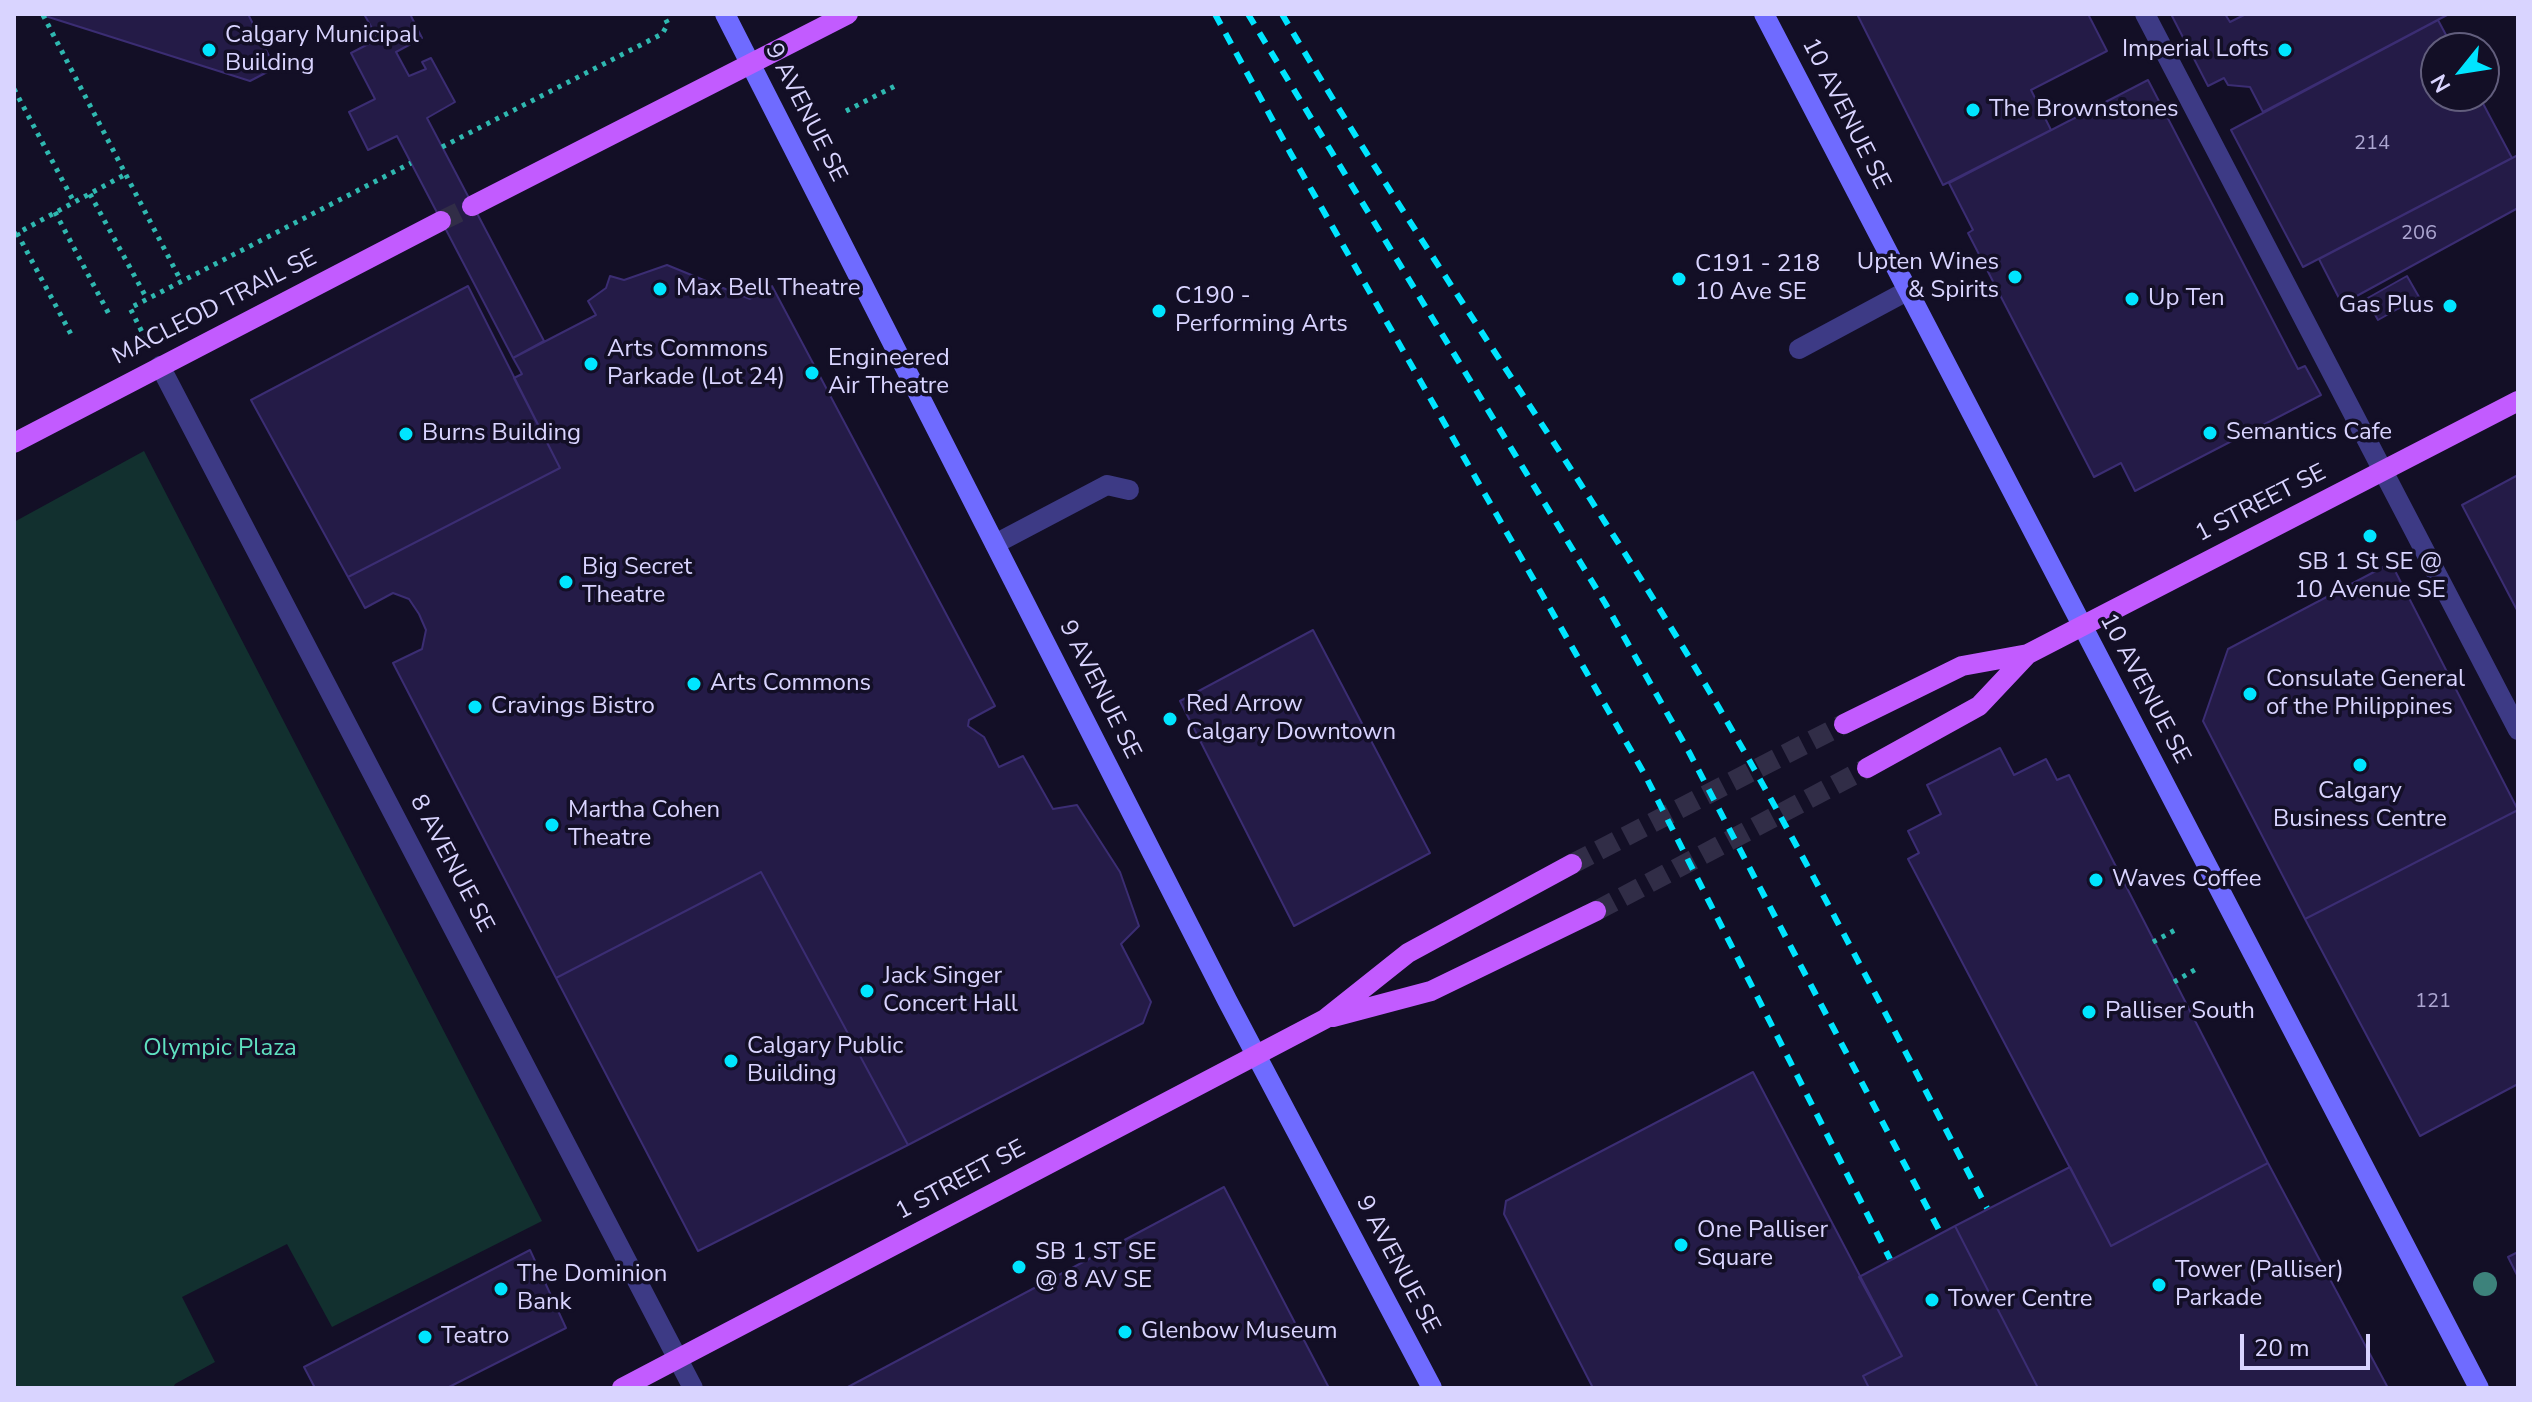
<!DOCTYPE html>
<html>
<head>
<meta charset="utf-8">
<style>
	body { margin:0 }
	#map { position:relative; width:2532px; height:1402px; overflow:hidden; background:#130f26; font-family:"Nunito Sans",sans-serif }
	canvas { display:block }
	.frame { position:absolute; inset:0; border:16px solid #d9d4ff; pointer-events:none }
	.north { position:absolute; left:2420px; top:32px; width:80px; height:80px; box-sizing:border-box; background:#130f26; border:2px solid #625e7d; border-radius:50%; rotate:240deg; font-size:22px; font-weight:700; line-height:32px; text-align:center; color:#d9d4ff }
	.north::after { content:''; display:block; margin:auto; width:28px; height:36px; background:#00e5ff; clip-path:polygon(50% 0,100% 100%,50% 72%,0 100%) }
	.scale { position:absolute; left:2240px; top:1334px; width:130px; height:36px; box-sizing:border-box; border:4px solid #d9d4ff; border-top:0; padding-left:10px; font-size:24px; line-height:28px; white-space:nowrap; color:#d9d4ff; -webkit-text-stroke:6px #130f26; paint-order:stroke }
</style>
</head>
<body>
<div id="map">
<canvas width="2532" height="1402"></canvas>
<div class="frame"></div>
<div class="north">N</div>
<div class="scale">20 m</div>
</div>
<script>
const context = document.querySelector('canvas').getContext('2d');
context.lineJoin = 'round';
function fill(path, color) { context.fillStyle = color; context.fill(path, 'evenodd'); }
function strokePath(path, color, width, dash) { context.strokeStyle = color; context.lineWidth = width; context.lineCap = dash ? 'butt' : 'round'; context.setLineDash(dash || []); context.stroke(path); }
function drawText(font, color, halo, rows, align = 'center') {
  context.font = font + ' "Nunito Sans",sans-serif'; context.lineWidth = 7; context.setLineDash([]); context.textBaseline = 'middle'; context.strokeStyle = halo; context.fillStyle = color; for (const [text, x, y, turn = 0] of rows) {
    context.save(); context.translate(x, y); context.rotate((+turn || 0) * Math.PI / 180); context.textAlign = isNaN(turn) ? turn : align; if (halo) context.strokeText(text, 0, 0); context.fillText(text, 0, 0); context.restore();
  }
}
fill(new Path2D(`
	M144 451 542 1221 332 1327 287 1244 182 1297 215 1362 175 1384 173 1388H14V522Z`), '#12302f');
const building = new Path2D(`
	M39 14H248L275 68 250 81Z
	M364 14H410L422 38 396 52 409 76 426 69 422 62 431 58 455 102 427 118 544 341 513 358 397 136 368 150 349 112 375 99 351 53 378 39Z
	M1857 14H2088L2107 51 2031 90 2051 130 1943 185Z
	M2171 14H2225L2230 22 2246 14H2449L2263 112 2250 87 2228 85 2224 78 2208 86Z
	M2438 20 2453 48H2436V96H2479L2512 158 2303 267 2231 130Z
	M2148 80 2298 369 2305 366 2321 395 2135 491 2121 463 2094 477 1968 233 1973 230 1949 183Z
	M2518 155V208L2342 304 2319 259Z
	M667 265 750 299 772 286 995 706 969 720 968 726 984 737 999 767 1023 756 1053 809 1077 805 1120 872 1139 926 1121 944 1151 1002 1143 1023 908 1145 761 872 556 978 393 663 422 649 426 630 419 614 409 599 393 593 365 608 348 577 560 468 514 378 522 374 513 358 596 315 588 301 606 288 610 276 624 280Z
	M2407 276 2419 297 2378 320 2366 299Z
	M468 286 560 468 348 577 251 400Z
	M2518 475V612L2462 505Z
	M2391 563 2518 810 2305 919 2203 721 2228 649Z
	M1313 630 1430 853 1294 926 1180 701Z
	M2000 748 2014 775 2046 759 2057 780 2069 775 2268 1163 2111 1246 1908 859 1919 853 1908 831 1941 814 1927 785Z
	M2518 810V1084L2420 1136 2305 919Z
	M761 872 908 1145 698 1251 556 978Z
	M1753 1072 1902 1356 1863 1376 1869 1388H1593L1504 1214 1506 1201Z
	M2268 1163 2388 1388H2038L1955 1226 2070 1167 2111 1246Z
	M1224 1187 1329 1388H846L1055 1277Z
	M1955 1226 2038 1388H1869L1863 1376 1902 1356 1859 1277Z
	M530 1250 566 1328 447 1388H315L304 1367Z
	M2518 1252V1277L2508 1257Z`);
fill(building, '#241b47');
strokePath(building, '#3b2d73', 2);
strokePath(new Path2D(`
	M441 221 472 206
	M1572 864 1844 724
	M1596 911 1867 768`), '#312d47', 20, [20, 10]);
strokePath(new Path2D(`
	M43 15 181 281
	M14 89 74 202
	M846 111 897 85
	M442 147 662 34 668 24 663 14
	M90 194 147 299
	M55 212 111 318
	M17 233 73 338
	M14 235 126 174
	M146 340 130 308 411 163
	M2153 942 2177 929
	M2174 982 2198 968`), '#2fb8b0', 5, [4, 6]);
strokePath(new Path2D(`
	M2145 14 2518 730
	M1799 349 1907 291
	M995 544 1107 485 1129 490`), '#3d3a85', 20);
strokePath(new Path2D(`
	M160 366 693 1388`), '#3d3a85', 20);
strokePath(new Path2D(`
	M725 14 1227 1000 1432 1388
	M1764 14 2479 1388`), '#6f6bff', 20);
strokePath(new Path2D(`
	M472 206 848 14
	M14 443 441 221
	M1844 724 1962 666 2028 654 2518 401
	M1867 768 1979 706 2028 654
	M1333 1017 1431 991 1596 911
	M622 1388 1325 1019 1408 953 1572 864`), '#c25bff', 20);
strokePath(new Path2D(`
	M1215 14 1291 154 1645 775 1890 1259
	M1248 14 1605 603 1689 752 1940 1232
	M1282 14C1404 223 1544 420 1670 626 1786 814 1884 1013 1987 1208`), '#00e5ff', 6, [12, 10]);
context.fillStyle = '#3d827b';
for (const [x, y] of [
	[2485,1284]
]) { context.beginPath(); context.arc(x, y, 12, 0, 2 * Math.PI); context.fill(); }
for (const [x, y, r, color] of [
	[209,50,8,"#00e5ff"],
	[2285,50,8,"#00e5ff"],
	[1973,110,8,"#00e5ff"],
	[2015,277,8,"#00e5ff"],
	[1679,279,8,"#00e5ff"],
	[660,289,8,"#00e5ff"],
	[2132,299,8,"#00e5ff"],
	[2450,306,8,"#00e5ff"],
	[1159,311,8,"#00e5ff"],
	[591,364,8,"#00e5ff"],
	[812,373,8,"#00e5ff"],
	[2210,433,8,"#00e5ff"],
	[406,434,8,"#00e5ff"],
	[2370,536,8,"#00e5ff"],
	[566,582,8,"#00e5ff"],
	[694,684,8,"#00e5ff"],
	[2250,694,8,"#00e5ff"],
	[475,707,8,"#00e5ff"],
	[1170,719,8,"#00e5ff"],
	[2360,765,8,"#00e5ff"],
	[552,825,8,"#00e5ff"],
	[2096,880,8,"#00e5ff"],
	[867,991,8,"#00e5ff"],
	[2089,1012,8,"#00e5ff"],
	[731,1061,8,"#00e5ff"],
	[1681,1245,8,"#00e5ff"],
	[1019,1267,8,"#00e5ff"],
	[2159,1285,8,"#00e5ff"],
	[501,1289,8,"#00e5ff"],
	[1932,1300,8,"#00e5ff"],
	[1125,1332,8,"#00e5ff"],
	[425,1337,8,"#00e5ff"]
]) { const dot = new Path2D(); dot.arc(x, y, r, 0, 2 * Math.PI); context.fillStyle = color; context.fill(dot); strokePath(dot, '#130f26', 3); }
drawText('20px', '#aca6d1', null, [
	["214",2372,144],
	["206",2419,234],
	["121",2433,1002]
]);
drawText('24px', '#d9d4ff', '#130f26', [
	["Calgary Municipal",225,36],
	["Building",225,64],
	["Imperial Lofts",2269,50,"right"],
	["The Brownstones",1989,110],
	["Upten Wines",1999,263,"right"],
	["& Spirits",1999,291,"right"],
	["C191 - 218",1695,265],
	["10 Ave SE",1695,293],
	["Max Bell Theatre",676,289],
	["C190 -",1175,297],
	["Performing Arts",1175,325],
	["Up Ten",2148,299],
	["Gas Plus",2434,306,"right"],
	["Arts Commons",607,350],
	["Parkade (Lot 24)",607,378],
	["Engineered",828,359],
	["Air Theatre",828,387],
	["Semantics Cafe",2226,433],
	["Burns Building",422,434],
	["SB 1 St SE @",2370,563,"center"],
	["10 Avenue SE",2370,591,"center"],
	["Big Secret",582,568],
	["Theatre",582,596],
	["Consulate General",2266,680],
	["of the Philippines",2266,708],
	["Arts Commons",710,684],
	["Red Arrow",1186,705],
	["Calgary Downtown",1186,733],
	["Cravings Bistro",491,707],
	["Calgary",2360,792,"center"],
	["Business Centre",2360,820,"center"],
	["Martha Cohen",568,811],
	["Theatre",568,839],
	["Waves Coffee",2112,880],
	["Jack Singer",883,977],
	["Concert Hall",883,1005],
	["Palliser South",2105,1012],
	["Calgary Public",747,1047],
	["Building",747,1075],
	["One Palliser",1697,1231],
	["Square",1697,1259],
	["SB 1 ST SE",1035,1253],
	["@ 8 AV SE",1035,1281],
	["Tower (Palliser)",2175,1271],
	["Parkade",2175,1299],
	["The Dominion",517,1275],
	["Bank",517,1303],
	["Tower Centre",1948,1300],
	["Glenbow Museum",1141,1332],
	["Teatro",441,1337]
], 'left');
drawText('24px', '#d9d4ff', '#130f26', [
	["9 AVENUE SE",805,113,63],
	["10 AVENUE SE",1845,114,63],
	["MACLEOD TRAIL SE",215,308,-27],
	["1 STREET SE",2261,504,-27],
	["10 AVENUE SE",2144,689,62],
	["9 AVENUE SE",1099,690,63],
	["8 AVENUE SE",451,864,62],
	["1 STREET SE",961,1181,-28],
	["9 AVENUE SE",1397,1265,62]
]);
drawText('24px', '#5fe0c0', '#130f26', [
	["Olympic Plaza",220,1049]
]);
</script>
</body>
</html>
